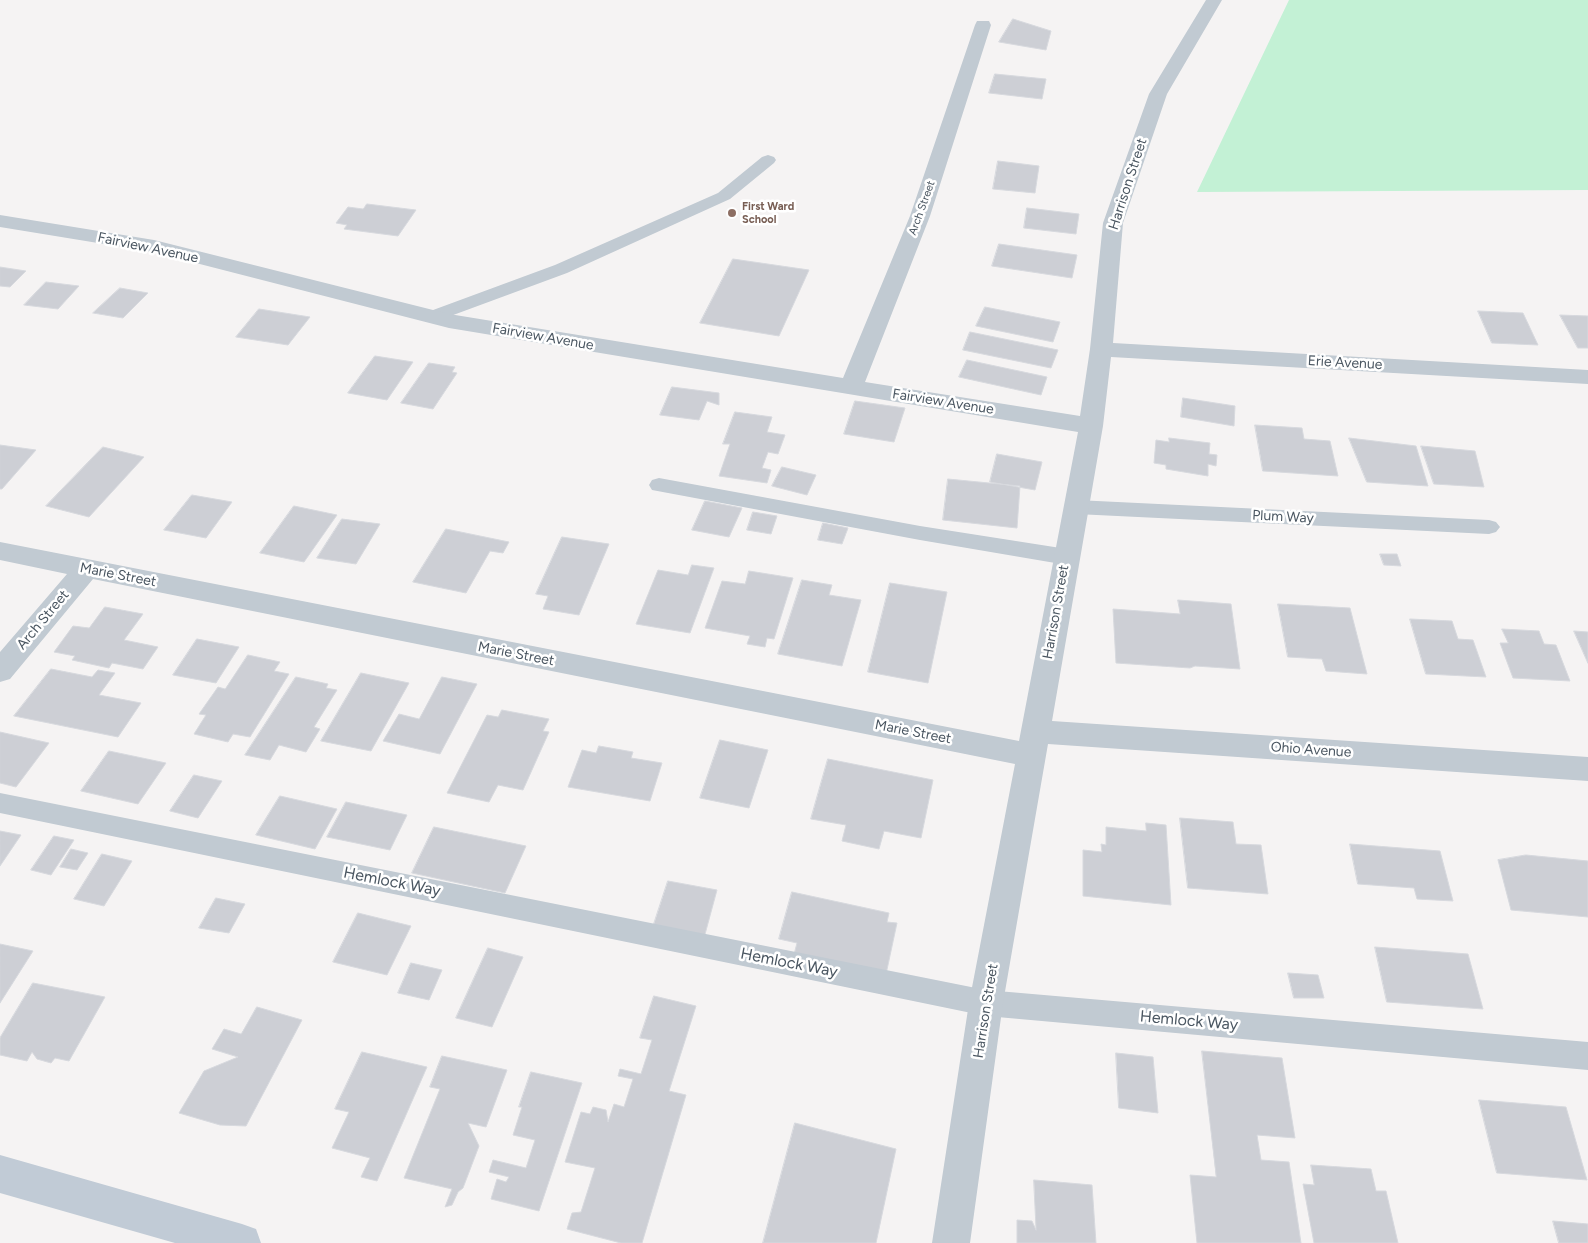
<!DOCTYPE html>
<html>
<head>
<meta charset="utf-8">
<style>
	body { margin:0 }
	canvas { display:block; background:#f5f3f3 }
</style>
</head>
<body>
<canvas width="1588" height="1243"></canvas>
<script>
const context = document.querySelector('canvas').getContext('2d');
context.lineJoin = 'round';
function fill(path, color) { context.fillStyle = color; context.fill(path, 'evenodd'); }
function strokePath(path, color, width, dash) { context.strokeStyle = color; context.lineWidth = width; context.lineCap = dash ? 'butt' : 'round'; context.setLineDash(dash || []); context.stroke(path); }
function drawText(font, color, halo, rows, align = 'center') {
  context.font = font + ' Figtree,sans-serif'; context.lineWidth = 5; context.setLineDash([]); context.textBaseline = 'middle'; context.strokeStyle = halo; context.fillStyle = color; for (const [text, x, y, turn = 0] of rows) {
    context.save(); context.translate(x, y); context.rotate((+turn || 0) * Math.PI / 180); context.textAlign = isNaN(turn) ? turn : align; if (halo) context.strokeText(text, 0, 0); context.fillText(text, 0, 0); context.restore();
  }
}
fill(new Path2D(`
	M1289 0H1588V190L1197 192Z`), '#c3f1d5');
const building = new Path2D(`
	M1013 19 1051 31 1046 50 999 42Z
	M995 74 1046 79 1042 99 989 93Z
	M998 161 1039 166 1035 193 993 189Z
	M367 204 416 210 398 236 344 229 347 225 336 223 348 207 363 209Z
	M1027 208 1079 214 1076 234 1024 228Z
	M999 244 1077 255 1072 278 992 266Z
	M733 259 809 270 779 336 700 323Z
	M0 267 26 271 10 287 0 286Z
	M46 282 79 286 58 309 24 305Z
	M120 288 148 293 123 318 93 313Z
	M985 307 1060 322 1053 342 976 326Z
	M259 309 310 317 288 345 236 337Z
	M1478 311 1523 313 1538 345 1492 343Z
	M1560 315 1588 316V348H1578Z
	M970 332 1058 350 1051 368 963 350Z
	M375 356 413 362 387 400 348 393Z
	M967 360 1047 377 1041 395 959 377Z
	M429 363 455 367 452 372 457 373 433 409 401 403Z
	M672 387 719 393V405L707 401 699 420 660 415Z
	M1183 398 1235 406 1234 426 1181 417Z
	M855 401 905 408 894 442 844 434Z
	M735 412 772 417 767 432 785 435 778 454 768 452 762 468 771 470 767 483 719 476 730 444H723Z
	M1255 425 1302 428 1304 439 1330 441 1338 476 1263 471Z
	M1169 438 1210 443 1209 454 1217 455 1216 466 1208 464V476L1166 469V465L1154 463 1156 440 1169 442Z
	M1349 438 1416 446 1428 486 1367 482Z
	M0 445 36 450 2 489H0Z
	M1421 446 1475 451 1484 487 1434 484Z
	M103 447 144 457 89 517 46 506Z
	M997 454 1042 462 1035 490 990 482Z
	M782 467 816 475 807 495 772 486Z
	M948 479 1020 486 1017 528 943 520Z
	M192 495 232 502 206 538 164 530Z
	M705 501 742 508 729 537 692 530Z
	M294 506 337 515 304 562 260 553Z
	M753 512 777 516 771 534 747 530Z
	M342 519 380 524 356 564 317 558Z
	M823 523 848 528 842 544 818 540Z
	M446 529 509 542 503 553 490 551 466 593 413 582Z
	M562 537 609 544 579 615 543 609 548 596 536 594Z
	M1380 554H1397L1401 566 1384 565Z
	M692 565 714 568 690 633 636 624 658 570 688 575Z
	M749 571 793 578 774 639 767 638 765 647 747 644 750 636 705 628 722 581 745 584Z
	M802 580 832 585 829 595 861 600 842 666 778 654Z
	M890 583 947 592 928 683 868 672Z
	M1178 600 1231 604 1240 669 1195 666 1190 668 1116 663 1113 609 1180 614Z
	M1278 604 1350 608 1367 674 1326 671 1322 659 1288 657Z
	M105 607 143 614 124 640 158 647 143 669 112 663 109 668 72 660 75 656 54 652 73 626 89 628Z
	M1410 619 1452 621 1458 639 1473 640 1486 677 1426 674Z
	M1502 629 1539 631 1544 644 1556 645 1570 681 1513 678 1500 643H1508Z
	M1574 631 1588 632V663Z
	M197 639 239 647 216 683 173 675Z
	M248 655 280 662 274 671 289 674 250 737 233 734 228 742 194 734 206 715 199 714 218 687 225 689Z
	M51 669 92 677 98 670 115 673 99 695 141 703 118 737 14 716Z
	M361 673 409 683 371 751 321 741Z
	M296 677 328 684 326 688 337 690 314 727 320 729 306 752 279 745 270 760 245 755Z
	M442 677 477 684 440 754 383 741 399 714 419 719Z
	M502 710 549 719 543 731 549 732 523 790 498 785 489 802 447 793 487 715 498 717Z
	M0 732 49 743 16 787 0 783Z
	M720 740 768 750 749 808 700 798Z
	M599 746 633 752 631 758 662 763 650 801 568 787 582 750 596 753Z
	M109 751 166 763 138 804 81 791Z
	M828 759 933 780 921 838 884 831 879 849 842 841 846 825 811 819Z
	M194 775 222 781 198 818 170 811Z
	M280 796 337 809 315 849 256 835Z
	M346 802 407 815 390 850 327 837Z
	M1180 818 1233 822 1236 844 1261 845 1268 894 1188 888Z
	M1146 823 1166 825 1171 905 1083 896V850L1102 852 1101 844 1106 845V827L1146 831Z
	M434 827 526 846 505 893 412 873Z
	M0 831 21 835 0 866Z
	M54 836 74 840 51 875 31 870Z
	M1350 844 1440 851 1453 901 1417 899 1414 888 1358 884Z
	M71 849 88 853 77 870 60 867Z
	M102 854 132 861 104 906 74 899Z
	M1526 855 1588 861V917L1511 910 1498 860Z
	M668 881 717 890 704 938 653 927Z
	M792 892 889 913 887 922 897 923 885 979 792 962 797 943 779 939Z
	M216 898 245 904 229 933 199 928Z
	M358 913 411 926 387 975 333 962Z
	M0 944 33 951 0 1003Z
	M1375 947 1468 954 1483 1009 1387 1002Z
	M488 948 523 957 492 1027 456 1018Z
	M411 963 442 970 429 1000 398 993Z
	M1288 973 1318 975 1324 998H1294Z
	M33 983 105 997 69 1061 55 1058 51 1063 37 1059 32 1052 27 1061 0 1055V1038Z
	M654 996 696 1006 669 1091 686 1095 642 1243H621L567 1229 572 1213 581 1212 595 1168 565 1162 581 1112 590 1114 593 1107 606 1110 608 1122 614 1104 624 1107 633 1079 618 1076 620 1069 641 1074 652 1040 640 1038Z
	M257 1007 302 1020 246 1126 220 1125 179 1113 204 1071 238 1057 212 1049 224 1029 241 1034Z
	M1202 1051 1282 1058 1295 1138 1257 1135 1261 1160 1289 1162 1301 1243H1197L1190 1175 1216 1177Z
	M362 1052 427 1067 377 1181 361 1177 370 1158 332 1148 349 1112 335 1109Z
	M1116 1053 1153 1057 1158 1113 1119 1108Z
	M442 1056 507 1070 486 1127 468 1123 479 1146 463 1188 458 1192 452 1205 445 1207 452 1189 404 1178 440 1089 430 1087Z
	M531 1072 582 1083 539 1211 491 1199 497 1179 506 1182 509 1177 489 1172 493 1160 526 1168 535 1140 513 1135 522 1107H519Z
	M1479 1100 1566 1107 1587 1180 1497 1173Z
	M795 1123 896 1149 876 1243H763Z
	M1311 1165 1371 1169 1376 1191H1386L1398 1243H1314L1303 1184 1314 1185Z
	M1034 1180 1092 1185 1096 1243H1017V1220L1032 1221 1036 1230Z
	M1553 1221 1588 1224V1243H1559Z`);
fill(building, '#cdcfd5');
strokePath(building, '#d7d9de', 1);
fill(new Path2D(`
	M768 155 774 157 776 160 774 163 730 199 567 273 437 321 431 322 425 321 422 317 425 313 555 265 718 193 762 157Z
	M659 478 920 526 1067 549 1075 552 1078 557 1075 562 1067 565 920 540 652 490 649 485 652 480Z
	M1076 500 1489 520 1496 522 1500 527 1496 532 1489 534 1076 514 1069 512 1066 507 1069 502Z
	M0 793 986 990 1588 1042V1070L986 1016 0 813Z`), '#c1cad2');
fill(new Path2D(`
	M1206 0H1222L1167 94 1123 223 1113 343 1588 370V384L1111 357 1103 426 1052 721 1588 757V781L1048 744 1003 1003 970 1243H932L969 1003 1015 764 93 579 10 679 0 682V652L67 574 0 560V542L1019 741 1078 432 449 328 153 252 0 227V215L154 240 449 314 843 378 910 216 975 25 977 21H989L991 25 930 216 865 382 1080 416 1090 349 1103 223 1149 94Z`), '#c1cad2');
fill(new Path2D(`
	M0 1155 242 1224 256 1229 261 1243H175L0 1193Z`), '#c1cbd6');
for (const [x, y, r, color] of [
	[732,213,5,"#8d6e63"]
]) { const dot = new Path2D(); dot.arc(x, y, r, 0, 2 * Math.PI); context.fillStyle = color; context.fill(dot); strokePath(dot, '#fff', 2); }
drawText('bold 11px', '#785e54', '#fff', [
	["First Ward",742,207],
	["School",742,220]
], 'left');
drawText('11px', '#4a5661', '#fff', [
	["Arch Street",922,208,-70]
]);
drawText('14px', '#4a5661', '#fff', [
	["Harrison Street",1128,184,-72],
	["Fairview Avenue",148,248,12],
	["Fairview Avenue",543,337,10],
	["Erie Avenue",1345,363,3],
	["Fairview Avenue",943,402,9],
	["Plum Way",1283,517,3],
	["Marie Street",118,575,11],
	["Harrison Street",1056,612,-80],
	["Arch Street",43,620,-50],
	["Marie Street",516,654,11],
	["Marie Street",913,732,11],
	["Ohio Avenue",1311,750,4],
	["Harrison Street",986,1011,-81]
]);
drawText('16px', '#4a5661', '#fff', [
	["Hemlock Way",392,882,11],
	["Hemlock Way",789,963,11],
	["Hemlock Way",1189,1021,5]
]);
</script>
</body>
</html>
